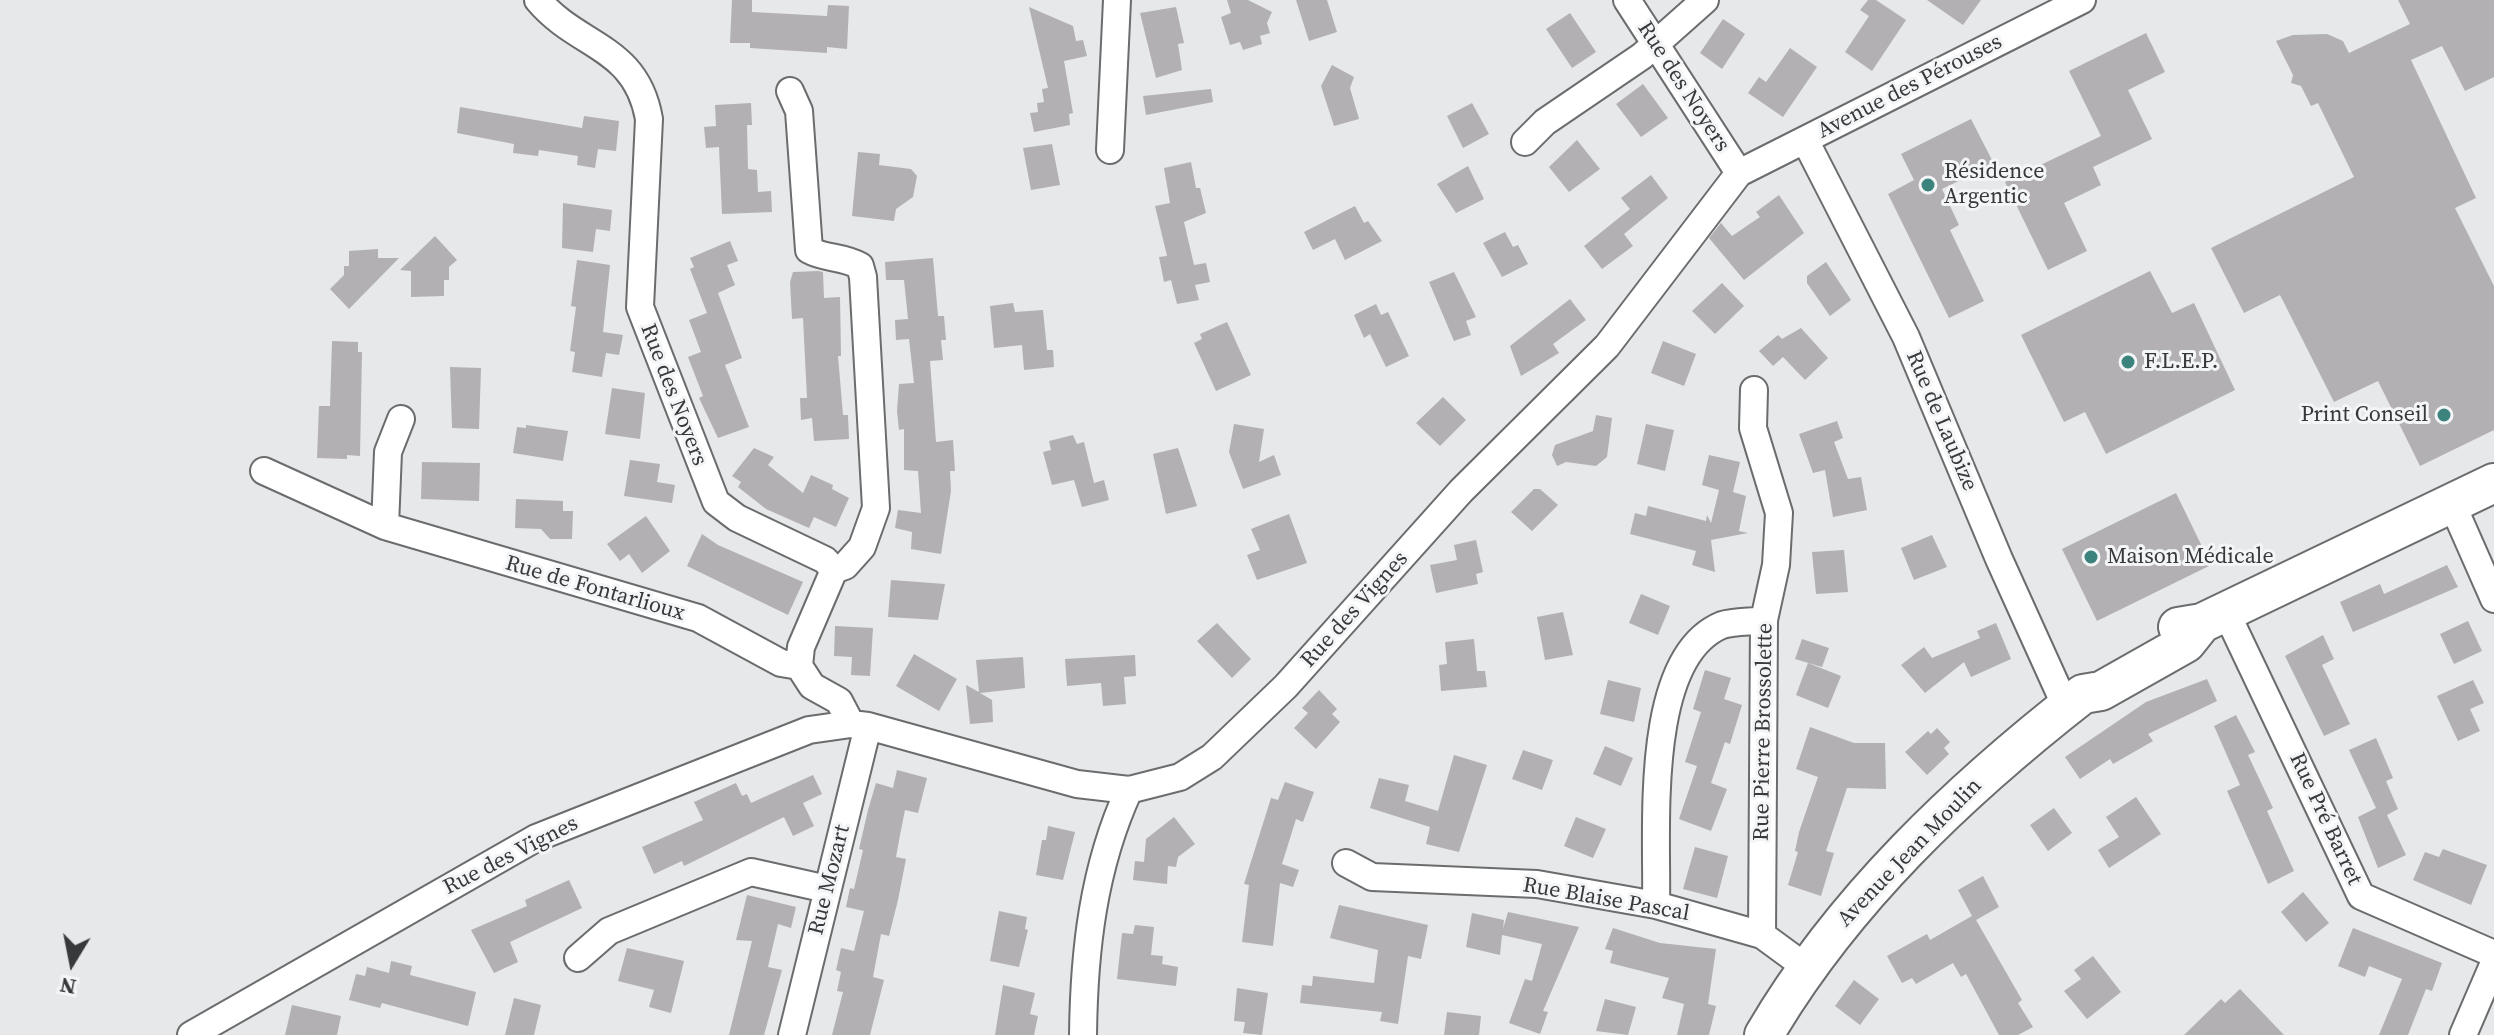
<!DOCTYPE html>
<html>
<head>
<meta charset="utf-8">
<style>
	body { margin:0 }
	#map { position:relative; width:2494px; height:1035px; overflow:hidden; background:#e6e8ea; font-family:"Source Serif 4",serif }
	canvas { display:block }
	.north { position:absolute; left:32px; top:923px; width:80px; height:80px; -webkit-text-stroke:6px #f3f5f7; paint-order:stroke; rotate:190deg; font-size:22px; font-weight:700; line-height:32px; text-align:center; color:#38393a }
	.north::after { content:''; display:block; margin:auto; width:28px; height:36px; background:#38393a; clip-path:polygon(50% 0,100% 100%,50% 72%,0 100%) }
</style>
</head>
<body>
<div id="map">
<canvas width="2494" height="1035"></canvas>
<div class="north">N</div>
</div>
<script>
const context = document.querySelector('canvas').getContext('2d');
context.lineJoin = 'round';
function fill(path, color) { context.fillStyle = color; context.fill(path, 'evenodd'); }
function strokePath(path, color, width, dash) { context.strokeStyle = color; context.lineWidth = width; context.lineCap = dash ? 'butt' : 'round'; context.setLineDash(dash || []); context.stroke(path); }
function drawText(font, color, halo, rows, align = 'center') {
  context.font = font + ' "Source Serif 4",serif'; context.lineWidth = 6; context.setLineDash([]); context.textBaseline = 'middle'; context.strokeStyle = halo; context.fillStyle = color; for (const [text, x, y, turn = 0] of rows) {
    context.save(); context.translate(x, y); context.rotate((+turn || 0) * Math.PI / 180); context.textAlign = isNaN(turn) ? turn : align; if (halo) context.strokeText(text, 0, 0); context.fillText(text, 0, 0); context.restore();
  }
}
fill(new Path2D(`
	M732 0H752V12L827 16 828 5 849 6 847 49 827 47V53L750 48V43H730Z
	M1227 0H1248L1272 12 1267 23 1270 33 1260 36 1262 44 1243 50 1240 42 1230 45 1221 17 1231 13Z
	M1296 0H1327L1337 32 1309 41Z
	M1868 0H1876L1906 20 1872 71 1845 52 1869 16 1860 10Z
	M1927 0H1981L1963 25Z
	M2398 0H2494V77L2465 91 2442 46 2411 60 2476 198 2455 208 2494 286V430L2420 466 2378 381 2334 402 2280 295 2244 313 2211 248 2354 177 2318 103 2311 106 2301 86 2291 83 2293 75 2276 41 2293 35 2327 34 2343 41 2349 53 2410 24Z
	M1029 7 1073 26 1076 41 1083 40 1087 56 1064 61 1073 113 1069 114 1070 125 1034 132 1030 113 1038 112 1037 103 1044 102 1042 89 1048 88Z
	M1176 7 1184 43 1178 44 1182 70 1156 78 1140 13Z
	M1570 13 1596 52 1572 68 1546 29Z
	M1723 19 1745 34 1722 69 1700 53Z
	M2146 33 2165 72 2128 90 2152 139 2093 167 2101 185 2064 203 2087 251 2048 270 2005 182 2101 136 2069 71Z
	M1790 48 1817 67 1783 117 1748 93 1759 77 1766 82Z
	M1332 65 1354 77 1350 88 1359 119 1334 126 1321 86Z
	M1643 84 1668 118 1641 137 1616 104Z
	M1211 89 1213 102 1146 115 1143 96Z
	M751 103 752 125H747L748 169 757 170 758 192 771 191 772 212 722 214 719 147 706 148 704 127 716 126 715 105Z
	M1472 103 1489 134 1463 148 1447 116Z
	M460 107 582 128 584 116 619 121 616 151 598 149 595 168 577 165 578 156 539 150 538 156 513 153 514 144 457 133Z
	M1971 119 1994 164 1942 189 1959 225 1950 230 1984 301 1949 318 1888 194 1914 180 1901 154Z
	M1577 140 1600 169 1569 192 1549 167Z
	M1052 144 1060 185 1031 190 1023 148Z
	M858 152 880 154 879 165 911 169 917 176 913 197 896 209 894 221 852 216Z
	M1191 162 1196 188H1200L1206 213 1184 222 1194 265 1206 263 1210 282 1195 285 1199 300 1177 304 1171 280 1164 282 1159 257 1167 256 1155 206 1170 203 1164 168Z
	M1468 166 1484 199 1456 213 1437 184Z
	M1651 175 1668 198 1624 234 1633 246 1602 269 1584 246 1630 209 1621 198Z
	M1779 195 1804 233 1744 280 1709 238 1721 223 1732 236 1760 217 1756 212Z
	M563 203 612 210 610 231 596 229 593 252 562 248Z
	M1355 206 1364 223 1368 221 1382 241 1345 260 1335 239 1313 250 1304 232Z
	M1505 232 1513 247 1518 245 1528 264 1502 277 1483 243Z
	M435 236 457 260 449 267V280H444V296L411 297V271L400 270Z
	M730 241 738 261 727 265 735 285 718 293 742 358 725 365 749 427 718 438 699 398 703 396 688 357 701 352 689 320 707 313 690 269 694 267 690 258Z
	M378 249V258H399L349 309 330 289 344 275V266H349V251Z
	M933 258 938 316H944L946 340H941L943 360 930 361 936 442 953 440 955 471H950L951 491 941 554 911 549 912 532 895 528 898 510 921 513 918 471 904 470V429L899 430 897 411 899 384 914 383 909 339 896 340 895 320 908 319 904 280H886L885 262Z
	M577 260 610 265 603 332 623 335 619 355 606 353 602 377 572 372 575 352 570 351 576 307 571 306Z
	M1826 262 1851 300 1830 316 1807 283V276Z
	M818 271 823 272 824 298 840 297 841 356H838L843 415H848L849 439 814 441 812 418 801 420 800 398H807L803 318 792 319 790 282 793 272Z
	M2150 271 2172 313 2194 303 2235 390 2106 454 2085 412 2064 422 2021 335Z
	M1454 272 1476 317 1466 321 1471 335 1454 341 1429 282Z
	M1722 283 1744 306 1715 334 1692 311Z
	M1570 299 1586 320 1553 344 1559 353 1521 376 1510 346Z
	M1013 303 1015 312 1043 310 1047 350H1053L1054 367 1024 370 1022 345 994 348 990 306Z
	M1376 304 1381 315 1388 312 1409 356 1386 367 1370 334 1364 338 1354 315Z
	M1227 322 1251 375 1216 391 1194 343 1202 339 1200 334Z
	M1801 328 1828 358 1805 380 1783 357 1773 366 1759 351 1778 335 1782 339Z
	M332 341 358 342V352H362L360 456 347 455V459L317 458 319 406H330Z
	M1663 341 1696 354 1684 386 1651 373Z
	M450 367 481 368 479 429 452 428Z
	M612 388 645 393 640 439 605 434Z
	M1443 397 1466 420 1440 446 1416 423Z
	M1596 415 1612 418 1607 457 1596 466 1566 462 1557 466 1552 455 1555 445 1593 431Z
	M1837 421 1843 438 1834 442 1848 479 1861 477 1867 510 1833 517 1825 470 1813 473 1799 434Z
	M1234 424 1264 429 1259 462 1274 455 1281 475 1243 489 1229 452Z
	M1646 424 1674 430 1665 471 1637 464Z
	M526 425 568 431 563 461 513 453 517 427 526 428Z
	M1073 435 1077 444 1084 442 1094 483 1104 480 1109 500 1082 507 1074 480 1052 485 1043 452 1051 450 1049 441Z
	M754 448 774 457 768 465 803 493 811 475 833 485 832 489 849 498 836 527 814 517 809 528 766 509 738 487 741 482 732 476Z
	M1178 448 1197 506 1166 514 1153 454Z
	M1709 455 1740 462 1733 492 1746 496 1739 531 1748 533 1711 540 1715 572 1692 565 1696 551 1630 534 1635 513 1646 516 1648 506 1706 521 1707 515 1711 523 1719 490 1702 485Z
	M630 460 660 464 657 482 675 485 672 503 624 496Z
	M422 462 480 463 479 501 421 499Z
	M1534 489H1540L1558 505 1532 531 1511 512Z
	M2176 493 2211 565 2097 621 2062 549Z
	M516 499 563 501V511H573L572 539H550L541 529 515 528Z
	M1289 514 1307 563 1257 580 1247 555 1260 550 1251 529Z
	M646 516 670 551 642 573 629 554 620 561 607 544Z
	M702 534 718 545 803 582 788 615 687 566Z
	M1932 535 1947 567 1914 580 1901 548Z
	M1476 540 1483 572 1476 574 1478 584 1436 593 1430 565 1457 560 1454 545Z
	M1844 550 1848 592 1816 594 1812 552Z
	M2447 565 2458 587 2353 632 2340 602 2380 584 2384 594Z
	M891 580 945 584 938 620 888 617Z
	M1641 594 1670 606 1658 635 1629 623Z
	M1563 612 1573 655 1545 660 1537 617Z
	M2468 621 2482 651 2454 664 2440 634Z
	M1217 623 1251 659 1232 678 1197 641Z
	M1996 623 2011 659 1971 677 1964 662 1925 693 1901 665 1924 647 1932 658 1980 638 1977 631Z
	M835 626 873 628 870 676 851 675 852 657 834 656Z
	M2323 635 2334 659 2322 665 2350 724 2324 736 2285 656Z
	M1474 639 1477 671H1485L1487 687 1441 691 1439 665 1447 664 1445 642Z
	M1802 639 1829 648 1822 667 1795 659Z
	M914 654 957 679 939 711 896 686Z
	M1135 655 1136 676 1124 677 1126 704 1103 706 1101 683 1067 686 1065 659Z
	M1023 657 1025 688 980 693 992 700 993 722 970 724 966 685 979 692 976 660Z
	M1808 663 1841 676 1828 708 1796 695Z
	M1705 670 1731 678 1724 699 1742 705 1730 744 1725 742 1711 783 1727 789 1711 831 1679 819 1697 766 1685 762 1701 712 1693 709Z
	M2207 679 2217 701 2148 734 2153 741 2113 764 2110 759 2080 779 2065 757 2146 702Z
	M1608 680 1641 688 1634 722 1600 714Z
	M2473 680 2484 703 2470 709 2480 731 2458 741 2437 696Z
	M1319 690 1337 709 1332 714 1340 722 1316 749 1294 728 1308 713 1302 708Z
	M2236 715 2255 752 2248 755 2273 808 2267 811 2294 871 2268 884 2227 791 2240 785 2214 726Z
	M1810 727 1854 743H1885L1886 789 1847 788 1826 851 1834 853 1821 896 1788 885 1798 852 1795 851 1799 832 1818 777 1796 769Z
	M1937 728 1950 742 1944 748 1949 754 1927 775 1905 752 1928 731 1931 734Z
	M2376 738 2393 778 2386 781 2398 809 2387 815 2406 855 2378 868 2358 817 2376 808 2349 750Z
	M1605 746 1633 758 1621 786 1593 774Z
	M1523 750 1553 760 1542 790 1512 779Z
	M1454 755 1487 765 1459 852 1426 844 1430 827 1370 808 1379 778 1409 785 1405 801 1438 811Z
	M897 770 927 778 918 813 905 810 900 835 896 857 906 859 898 900 889 936 881 934 873 977 884 980 870 1035H832L843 992 837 991 841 972 836 970 841 948 854 951 864 911 846 907 850 888 854 889 863 850 859 849 868 810 876 783 893 788Z
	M813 775 822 794 803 803 814 826 793 836 784 817 684 866 682 861 654 874 642 847 703 820 694 802 736 783 742 796 747 794 751 803Z
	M1285 782 1314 792 1303 822 1296 819 1282 864 1299 870 1293 887 1280 883 1273 946 1242 942 1249 885 1244 884 1271 798 1278 800Z
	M2136 797 2161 834 2109 868 2098 850 2119 837 2106 817Z
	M2054 808 2072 833 2048 851 2030 825Z
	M1174 817 1195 844 1178 857 1176 867 1168 866 1167 884 1133 880 1135 861 1144 862 1146 839Z
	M1576 817 1606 829 1593 858 1564 846Z
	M1048 826 1075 832 1063 880 1036 875 1042 840H1046Z
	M1695 847 1728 856 1717 898 1683 889Z
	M2443 849 2487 865 2471 905 2413 880 2425 852 2439 857Z
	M1983 876 1999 907 1976 920 2022 1000 2018 1003 2033 1027 2018 1035H1999L1966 974 1961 977 1953 963 1916 984 1912 978 1902 983 1887 956 1927 934 1930 940 1972 916 1958 890Z
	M569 880 582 908 510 942 518 962 494 973 471 930 527 906 525 900Z
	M2303 892 2329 923 2306 942 2281 912Z
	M747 895 796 907 791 928 778 924 768 967 782 970 764 1035H729L752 941 736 940Z
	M1339 905 1428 925 1421 959 1408 956 1398 1024 1380 1021 1382 1012 1300 1003 1302 985 1312 986 1313 976 1374 983 1378 950 1330 938Z
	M999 911 1027 917 1025 929 1028 930 1019 967 990 961Z
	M1508 912 1579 927 1543 1011 1548 1012 1540 1034 1509 1023 1525 979 1532 981 1542 944 1502 935 1500 955 1466 947 1472 913 1504 920 1503 929Z
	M1135 925 1154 927 1151 955 1163 956 1162 964 1178 967 1176 986 1117 979 1122 933 1133 934Z
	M1613 928 1660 943 1716 949 1708 1004 1716 1006 1709 1035H1677L1684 1004 1662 998 1669 978 1610 963 1613 951 1605 949Z
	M2353 928 2442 963 2432 991 2426 989 2408 1035H2379L2402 979 2369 966 2365 977 2338 966Z
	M627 948 684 961 671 1013 649 1007 654 990 618 981Z
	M2093 956 2121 992 2087 1019 2064 991 2081 979 2074 970Z
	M391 961 412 966 410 975 476 992 468 1026 382 1003 380 1008 349 1000 356 974 365 976 367 967 389 973Z
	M1854 980 1879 999 1860 1025 1835 1006Z
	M1003 985 1035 993 1030 1014 1038 1016 1034 1035H995Z
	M1237 988 1268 993 1262 1035 1243 1033 1245 1022 1234 1021Z
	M2240 989 2284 1035H2184L2221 999 2225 1003Z
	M514 998 541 1005 534 1035H505Z
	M1605 999 1636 1007 1628 1035 1596 1031Z
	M292 1005 341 1016 337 1035H285Z
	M1447 1012 1481 1016 1479 1035H1444Z`), '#b2b0b2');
const street = new Path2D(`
	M538 0C578 48 636 45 649 119L640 307 716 502 737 518 825 560 834 570 801 647 799 666
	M1627 0 1739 173
	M790 91 799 111 809 250C825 259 843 256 860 266L863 277 876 508 862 547 845 566 834 570
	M1805 140 1906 337 1999 559 2066 707
	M1525 142 1545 122 1642 56 1705 0
	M1110 150 1117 0
	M1754 390 1753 428 1779 513 1776 565 1764 620 1762 935
	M264 471 385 526 698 618 781 663 799 666
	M2453 506 2494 599
	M385 526 388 452 401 419
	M2226 612 2361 896 2494 954
	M799 666 812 686 839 701 851 724
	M1346 863 1372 877 1537 884 1656 905 1762 935 1807 968
	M1656 905C1658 833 1642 658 1722 625 1734 621 1751 622 1764 620
	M578 958 609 931 751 872 827 889
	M191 1035 536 838 809 730 851 724 868 726 1077 784 1129 790 1180 777 1212 757 1286 686 1461 491 1607 346 1739 173 2082 0
	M792 1035 868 726
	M1083 1035C1084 951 1093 868 1129 790
	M2463 1035 2494 963`);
const secondary = new Path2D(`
	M2178 627 2202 623 2494 483
	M1764 1035C1843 900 1960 790 2083 694L2101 691 2186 643 2202 623`);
strokePath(street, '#6a6c6d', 30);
strokePath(secondary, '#6a6c6d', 42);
strokePath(street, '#fff', 26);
strokePath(secondary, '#fff', 38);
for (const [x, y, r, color] of [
	[1928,185,8,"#3c837e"],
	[2128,362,8,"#3c837e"],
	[2444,415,8,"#3c837e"],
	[2091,557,8,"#3c837e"]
]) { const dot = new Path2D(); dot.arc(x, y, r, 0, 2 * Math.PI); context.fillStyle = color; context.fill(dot); strokePath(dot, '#f3f5f7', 3); }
drawText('22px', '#38393a', '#f3f5f7', [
	["Rue des Noyers",1683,87,57],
	["Avenue des Pérouses",1910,87,-27],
	["Rue des Noyers",673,395,69],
	["Rue de Laubize",1941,421,67],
	["Rue de Fontarlioux",595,589,16],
	["Rue des Vignes",1355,610,-48],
	["Rue Pierre Brossolette",1764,732,-89],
	["Rue Pré Barret",2325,819,65],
	["Avenue Jean Moulin",1910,853,-46],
	["Rue des Vignes",511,856,-27],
	["Rue Mozart",830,880,-76],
	["Rue Blaise Pascal",1606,900,10]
]);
drawText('22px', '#38393a', '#f3f5f7', [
	["Résidence",1944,172],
	["Argentic",1944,197],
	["F.L.E.P.",2144,362],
	["Print Conseil",2428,415,"right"],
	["Maison Médicale",2107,557]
], 'left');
</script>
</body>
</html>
